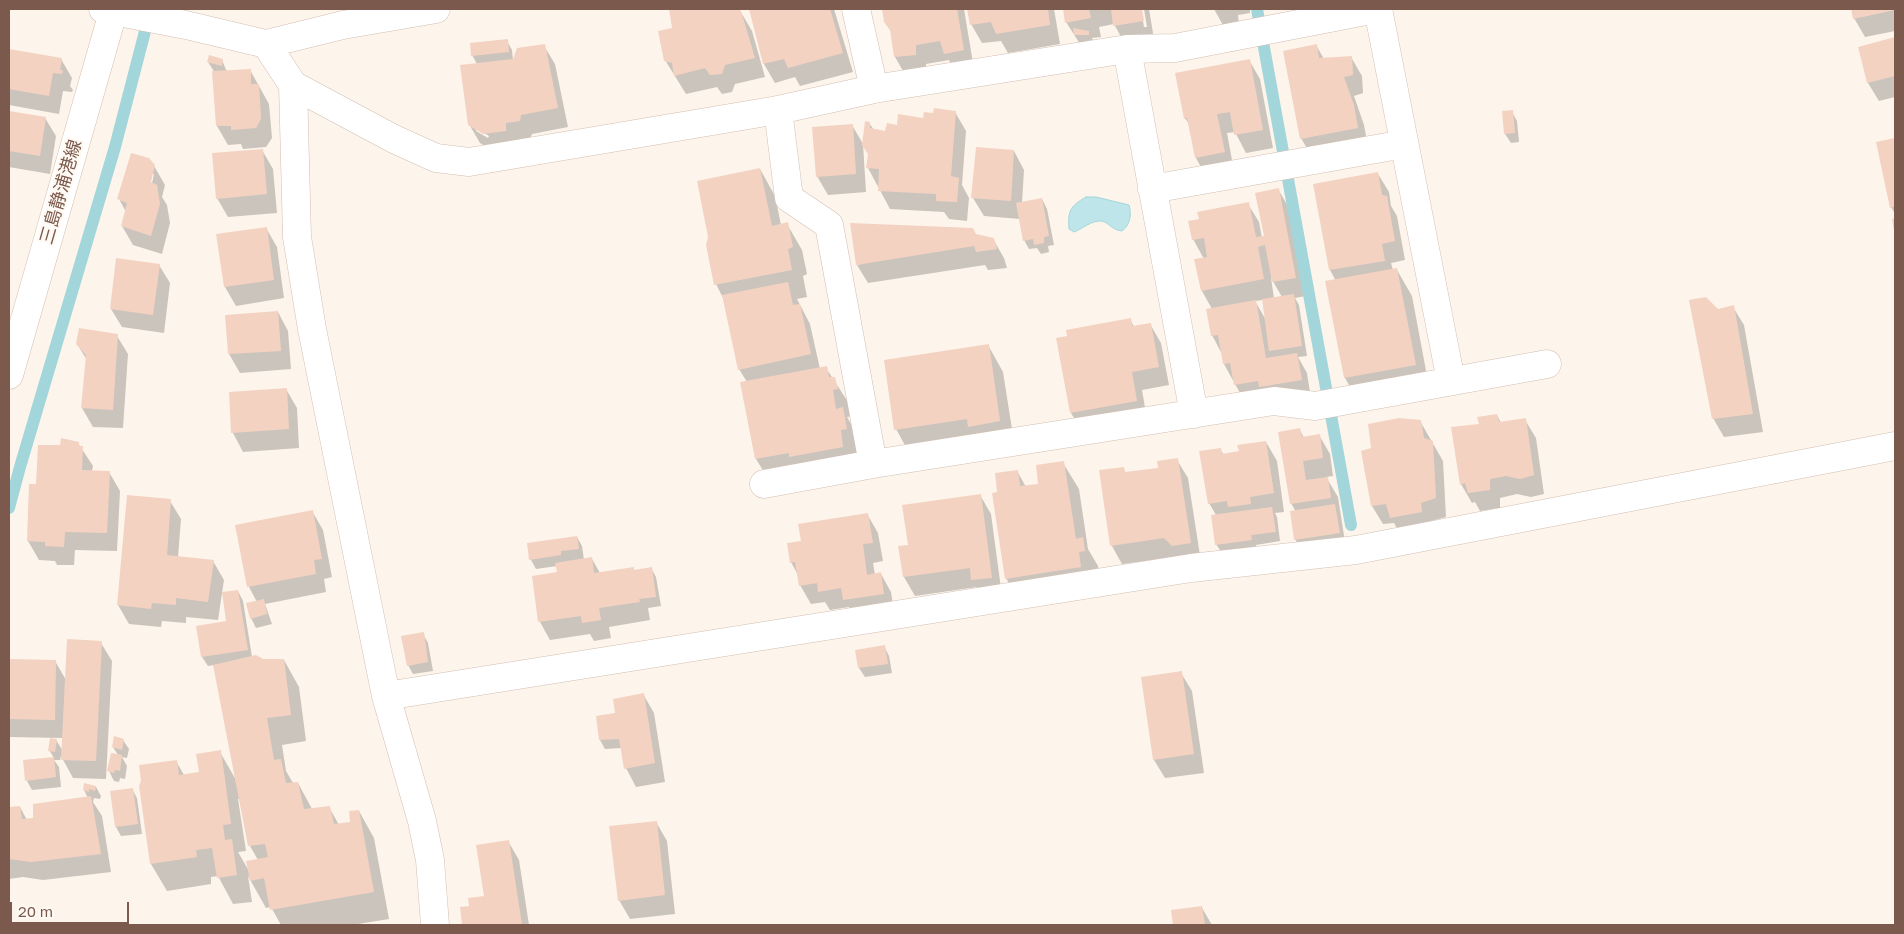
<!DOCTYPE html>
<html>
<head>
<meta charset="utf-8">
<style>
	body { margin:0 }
	#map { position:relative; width:1904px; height:934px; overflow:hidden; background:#fdf5eb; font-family:"Golos Text",sans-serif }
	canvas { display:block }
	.frame { position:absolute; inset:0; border:10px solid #7b594c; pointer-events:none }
	.scale { position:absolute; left:10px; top:902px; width:119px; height:22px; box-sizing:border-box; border:2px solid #7b594c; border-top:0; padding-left:6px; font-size:15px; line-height:18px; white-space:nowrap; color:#7b594c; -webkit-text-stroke:4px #fff9f3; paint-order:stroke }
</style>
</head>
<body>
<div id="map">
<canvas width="1904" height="934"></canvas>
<div class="frame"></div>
<div class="scale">20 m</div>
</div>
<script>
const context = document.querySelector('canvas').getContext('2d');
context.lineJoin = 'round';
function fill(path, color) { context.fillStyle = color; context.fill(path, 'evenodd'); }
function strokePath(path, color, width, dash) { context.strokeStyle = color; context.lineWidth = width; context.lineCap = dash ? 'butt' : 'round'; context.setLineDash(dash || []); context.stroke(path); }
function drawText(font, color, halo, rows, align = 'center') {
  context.font = font + ' "Golos Text","Noto Sans JP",sans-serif'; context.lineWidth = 4.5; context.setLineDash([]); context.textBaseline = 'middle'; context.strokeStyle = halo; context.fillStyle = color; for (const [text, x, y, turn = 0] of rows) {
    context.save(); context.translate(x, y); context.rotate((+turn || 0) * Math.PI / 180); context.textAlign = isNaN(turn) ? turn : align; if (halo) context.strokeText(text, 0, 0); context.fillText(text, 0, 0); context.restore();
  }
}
const water = new Path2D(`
	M1086 197H1096L1129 205C1132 215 1130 225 1122 231 1115 230 1113 228 1108 224 1097 215 1083 229 1074 232L1069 229C1068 211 1069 207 1086 197Z`);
fill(water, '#bee5e9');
strokePath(water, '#a3d6db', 1);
fill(new Path2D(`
	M670 9H739L752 31 765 77 735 84 732 92 722 94 717 87 686 94 665 60 674 29Z
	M750 9H834L853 72 800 86 795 77 775 83 764 64Z
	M883 9H964L974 69 956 73 949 60 926 64V74L906 76 895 57 892 33 885 22Z
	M968 9H1054L1060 44 1008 53 1001 41 982 43 971 24Z
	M1064 9H1141L1144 27H1147L1144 9H1149L1154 39 1125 44 1114 24 1099 27 1101 37 1092 38 1094 42 1080 44 1066 22Z
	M1214 9H1250V13L1238 15 1239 24 1224 27Z
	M1852 9H1895V31L1865 37 1854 18Z
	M1895 39V97L1879 101 1868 83 1859 48Z
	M507 41 512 50 513 61 544 46 555 64 568 127 532 134 530 139 495 152 480 143 469 124 477 64 472 55ZM476 128 489 136 488 138 476 131Z
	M1316 45 1324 59 1351 57 1362 76 1363 93 1354 96 1364 125 1368 146 1312 157 1301 138Z
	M9 57 61 59 72 78 70 86 73 90 72 92 63 91 59 114 9 105Z
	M222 60 227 72 250 70 269 104 272 138 266 147 243 149 241 144 228 145 217 126 215 73 208 62Z
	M1249 60 1260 79 1273 148 1246 153 1235 132 1227 133 1234 171 1206 176 1196 158 1190 126 1185 118Z
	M9 112 45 118 56 136 50 174 9 167Z
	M955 112 966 131 962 185 969 198 967 221 949 219 944 212 890 209 868 168 869 154 863 144 866 192 828 195 817 176 852 125 863 144 869 123 874 130 886 132 898 126 925 120 934 115Z
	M1512 112 1517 121 1519 142 1511 143 1505 134Z
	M1895 139V214L1891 207 1878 143Z
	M262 150 273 169 277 213 228 217 217 198Z
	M1014 151 1024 170 1022 203 1042 199 1047 209 1054 245 1048 246 1049 252 1041 254 1037 248 1029 249 1024 240 1020 219 984 216 973 198Z
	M154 166 165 185 162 197 167 205 170 223 162 254 133 245 122 226 126 212 119 199ZM152 174H154L151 188H148Z
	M760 169 775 196 781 225 787 224 802 250 807 274 803 276 807 297 797 299 810 324 820 369 826 368 850 405 852 416 847 417 858 436 861 455 772 485 756 459 747 382 739 369 724 300 716 284Z
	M1378 174 1389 192 1391 206 1397 216 1405 260 1391 263 1393 270H1397L1412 296 1430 392 1360 404 1345 378 1336 281 1330 270 1315 185Z
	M1278 189 1289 208 1306 296 1295 298 1299 305 1307 356 1298 357 1307 373 1311 399 1246 404 1224 364 1222 354 1212 335V309L1202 291 1204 259 1193 239 1200 220 1248 204 1259 222 1262 238 1265 237ZM1271 278 1282 297 1274 298ZM1263 300 1266 320 1255 301Z
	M266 228 277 247 284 298 236 306 225 287 217 235Z
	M976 235 993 239 1004 258 1007 268 988 270 985 265 868 283 857 265Z
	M159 265 170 283 164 333 122 327 111 309Z
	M1733 307 1744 325 1763 432 1724 437 1713 418 1718 311Z
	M278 312 288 331 291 369 240 373 229 354Z
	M1130 319 1134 327 1150 324 1161 343 1169 385 1142 390 1147 419 1082 431 1071 413Z
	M117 336 128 354 123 428 93 427 82 408 87 360 77 344Z
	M988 345 1003 372 1015 448 911 456 896 429Z
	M286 389 297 408 299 448 243 452 233 433 230 393Z
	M1497 415 1501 423 1525 420 1536 438 1544 494 1531 497 1517 494 1500 498V508L1480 511 1475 502 1472 503 1461 484 1480 425Z
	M1420 421 1443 461 1446 517 1431 521 1402 537 1394 523 1383 524 1372 506V449Z
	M1300 430 1304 438 1319 435 1330 454 1333 476 1326 477 1338 497 1345 542 1301 549 1295 539 1296 512 1291 503Z
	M1266 442 1277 461 1284 512 1275 513 1277 517 1280 541 1256 545V549L1222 553 1216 544V515L1209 503 1220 449 1224 455 1240 452Z
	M78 443 93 466 92 471 109 472 120 491 117 551 75 550 74 565H57L55 561 39 560 28 541 37 485 62 447Z
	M1177 460 1188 478 1201 562 1176 557 1122 564 1112 546 1123 468 1126 473 1159 469Z
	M1063 463 1079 489 1088 549 1098 566 1100 577 1021 605 1006 578 999 492 1017 471 1026 487 1040 485Z
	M980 495 991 514 1002 596 983 598 977 587 915 596 904 577 900 547 909 546Z
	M170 501 181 519 178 557 213 561 224 580 218 620 186 617V623L162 621 161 627 129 624 118 605Z
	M312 511 323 530 332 577 324 579 326 592 265 604 272 624 256 628 251 618 257 602 249 587 237 526Z
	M867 514 878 533 883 561 873 563 875 575 881 574 891 592 894 612 855 618 849 607 830 610 825 602 811 604 800 585 798 575 791 562 802 542Z
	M577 537 582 546 584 560 592 559 600 573 633 568 635 571 651 568 656 577 661 606 648 608 650 620 609 627 611 638 594 641 590 634 550 640 540 622 559 573 557 566 536 569 531 560 528 544Z
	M238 591 243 601 252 657 262 660H284L299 687 306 741 282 745 286 771 293 783H298L312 809 329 807 339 825 351 823 359 811 374 838 389 919 352 925H281L271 907 266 908 248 876 252 902 233 904 218 876 211 877V884L167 891 151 864 140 786 143 781 176 761 184 775 200 773 220 752 236 780 214 665 208 666 202 657 228 622ZM240 798 250 846 258 860 249 871 238 852 246 851 238 799Z
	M423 634 428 643 433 671 413 674 408 665Z
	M101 643 112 661 106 779 73 778 61 756 60 760H54L59 767 61 787 32 790 27 781 54 758 49 750 56 740 63 751V738L9 737V660L55 661 66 680Z
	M884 646 889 656 892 673 865 677 859 668 856 651Z
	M1181 673 1192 691 1204 773 1165 778 1154 760Z
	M643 694 654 713 665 782 636 787 626 768 622 748 605 749 600 740 614 715Z
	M123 740 129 749 127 758 122 757 127 766 125 779 120 778 119 782 114 781 109 771 118 755 113 747Z
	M96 787 101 796 100 799 94 798 93 802 102 816 111 872 43 880 23 877 9 879V808L20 807 27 820H34L88 798 84 790Z
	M132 789 137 798 142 834 121 836 116 827Z
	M656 822 667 841 675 914 630 919 619 900Z
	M508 841 519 860 529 925H464L461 908 471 907 485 897Z
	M1202 908 1212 925H1174L1173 911Z`), '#0003');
strokePath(new Path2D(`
	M1257 9 1351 525
	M9 508 20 467 115 147 149 16`), '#a3d6db', 12);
fill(new Path2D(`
	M669 9H736L741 11 755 58 725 65 722 74 710 75 705 68 674 76 672 63 664 61 658 31 672 28Z
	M749 9H830L843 53 788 68 784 59 763 64Z
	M882 9H957L964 50 944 54 940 41 916 45V55L894 57 890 30 884 22Z
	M967 9H1048L1050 25 996 34 991 22 970 25Z
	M1063 9H1089L1091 18 1065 23Z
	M1111 9H1142L1144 21 1113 26Z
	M1851 9H1895V10L1853 19Z
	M1073 28 1089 31V35H1074Z
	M1895 37V76L1867 83 1858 47Z
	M508 39 509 52 471 56 470 43Z
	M545 44 558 108 521 115 520 121 506 123V131L483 134 468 125 460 65 513 59 517 48Z
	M1317 44 1319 58 1352 56 1353 75 1344 77 1354 105 1358 128 1300 139 1283 51Z
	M9 49 62 58 60 70H63L62 74 53 73 49 96 9 89Z
	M209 55 223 59 222 66 207 62Z
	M1250 59 1263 130 1234 135 1230 112 1217 114 1225 152 1195 158 1187 118 1184 119 1175 73Z
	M251 69V84H259L261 119 256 128 231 130V126H216L212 71Z
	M934 108 956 111 951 176 959 178 957 202 936 201V194L878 191 879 169 866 168 868 154 862 145 865 121 870 122V128L885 131 887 123 897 125 898 114 923 118 924 112 933 113Z
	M1513 110 1515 133 1504 134 1502 111Z
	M9 111 46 117 40 156 9 151Z
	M853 124 856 174 816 177 812 127Z
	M1895 138V206L1890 208 1876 142Z
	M976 147 1014 150 1011 201 971 198Z
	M263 149 267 194 216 199 212 153Z
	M131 153 149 158 155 165 151 182 157 185 160 204 151 236 121 226 127 203 117 199Z
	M760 168 772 226 788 222 793 247 788 249 792 270 714 285 706 245 708 237 697 181Z
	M1378 172 1382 195 1387 196 1395 241 1382 244 1385 261 1329 270 1313 184Z
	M1279 188 1296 278 1272 282 1265 245 1258 247 1264 279 1201 291 1194 259 1207 257 1204 238 1192 240 1188 221 1199 219 1197 212 1249 202 1256 237 1264 236 1255 193Z
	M1042 198 1049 236 1044 237V243L1034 245 1033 239 1023 241 1016 203Z
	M1895 218V231H1894L1892 219Z
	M850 223 973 228 976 234 994 238 997 249 976 252 974 246 856 265Z
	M267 227 274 280 224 287 216 234Z
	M116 258 160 264 153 315 110 309Z
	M1397 268 1416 365 1344 378 1325 281Z
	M788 282 793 305 800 304 811 354 738 370 722 295Z
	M1294 294 1302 346 1269 351 1262 299Z
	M1706 297 1718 309 1734 305 1753 414 1712 419 1689 300Z
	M1256 300 1266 358 1297 353 1302 380 1259 387 1258 381 1234 385 1230 363 1223 364 1218 335 1211 336 1206 309Z
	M278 311 281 351 228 354 225 315Z
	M1131 318 1132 326 1151 323 1159 367 1132 372 1137 401 1070 413 1056 338 1067 336 1066 330Z
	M79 328 118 334 113 410 81 408 86 355 76 344Z
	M989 344 1000 421 968 427 967 419 894 430 884 360Z
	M827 366 829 377H835L838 389 833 390 836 409 843 407 847 429 841 430 843 447 789 457V453L755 459 740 382Z
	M287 388 289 429 231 433 229 392Z
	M1497 414 1499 422 1526 418 1534 475 1520 479 1506 476 1490 479V490L1468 493 1465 483 1460 485 1451 427 1479 424 1477 417Z
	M1399 418 1421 420 1424 438 1433 441 1436 498 1421 503 1422 512 1390 518 1386 504 1371 506 1361 451 1371 448 1368 424Z
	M1300 428 1302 437 1320 434 1323 458 1303 461 1306 480 1328 477 1331 498 1290 504 1278 432Z
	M61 438 79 442V446H83L82 470 110 471 107 533 65 532 64 547 45 546V542L27 541 29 484H36L38 445H60Z
	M1266 441 1274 493 1250 497 1251 504 1228 507 1227 501 1208 504 1199 451 1221 448 1222 454 1239 451 1237 445Z
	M1178 458 1191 543 1172 546 1164 538 1110 546 1099 470 1124 467 1125 472 1158 468 1157 461Z
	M1064 461 1076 539 1083 537 1085 551 1079 552 1081 567 1005 579 992 493 997 492 995 473 1018 470 1020 486 1038 484 1036 465Z
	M981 494 992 578 971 580 970 568 903 577 898 546 908 545 902 505Z
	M127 495 171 499 167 555 214 560 208 602 176 598V605L152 603 151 609 117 605Z
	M1335 504 1340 533 1294 540 1290 511Z
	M1272 507 1276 532 1251 535 1252 540 1215 545 1211 515Z
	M313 510 322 559 314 560 316 574 247 587 235 525Z
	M868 513 873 543 863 544 867 575 881 572 884 594 843 600 841 588 818 592 817 583 799 586 795 562 790 563 787 543 801 541 798 524Z
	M577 536 579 549 561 551V555L529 560 527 543Z
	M592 557 594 573 634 567V570L652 567 656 597 639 599 640 602 599 608 601 620 582 623 581 616 538 622 532 576 557 572 555 563Z
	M238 590 248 650 201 657 196 626 226 621 222 592Z
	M264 599 267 614 250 619 246 603Z
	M424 632 428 662 407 666 401 636Z
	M67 639 102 641 96 761 61 760Z
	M885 645 888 664 858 668 855 650Z
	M256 655 263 659H284L291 715 267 718 274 760 281 759 286 783 298 782 304 809 330 806 334 824 350 822 349 811 359 810 374 892 270 910 264 878 250 881 246 861 268 857 265 844 248 846 213 665Z
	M9 659 56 660 55 720 9 719Z
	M1182 671 1194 754 1153 760 1141 677Z
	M644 693 655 763 624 769 619 739 599 740 596 716 615 713 613 699Z
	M114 736 124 739 122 750 112 747Z
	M50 738 57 739 55 752 48 751Z
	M221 750 231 824 223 825 225 840 232 839 237 875 217 878 212 848 196 850 197 857 150 864 139 786 141 781 139 765 177 760 179 775 199 772 196 754Z
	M111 753 122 755 120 771 115 770 114 773 107 771Z
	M54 757 56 777 25 781 23 760Z
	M84 783 96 786 95 791 89 789V792L83 790Z
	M133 788 138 824 115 827 110 791Z
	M91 796 101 854 31 862 9 859V807L20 806 22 819 33 818V804Z
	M657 821 665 895 618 901 609 826Z
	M509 840 522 925H462L460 907 469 906 468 898 484 896 476 845Z
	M1202 906 1205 925H1173L1171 910Z`), '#f4d2c2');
const street = new Path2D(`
	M103 9 186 25 266 44 343 25 436 9
	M856 9 874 89 1127 49 1194 414
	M1378 9 1451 381
	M266 44 293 85 297 237 312 329 386 696 422 821 430 860 435 925
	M1127 49 1175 48 1376 9
	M293 85 394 139 436 158 469 162 778 110 874 89
	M778 110 789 198 829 225 873 464
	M1152 189 1404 144
	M764 484 873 464 1274 401 1315 406 1547 364
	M386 696 1191 568 1356 550 1895 446`);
const secondary = new Path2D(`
	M9 375 114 9`);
strokePath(street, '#d3beb2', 29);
strokePath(secondary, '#d7beaf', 29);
strokePath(street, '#fff', 28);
strokePath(secondary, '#fff', 28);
drawText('18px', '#7b594c', '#fff9f3', [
	["三島静浦港線",61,192,-74]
]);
</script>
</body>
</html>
